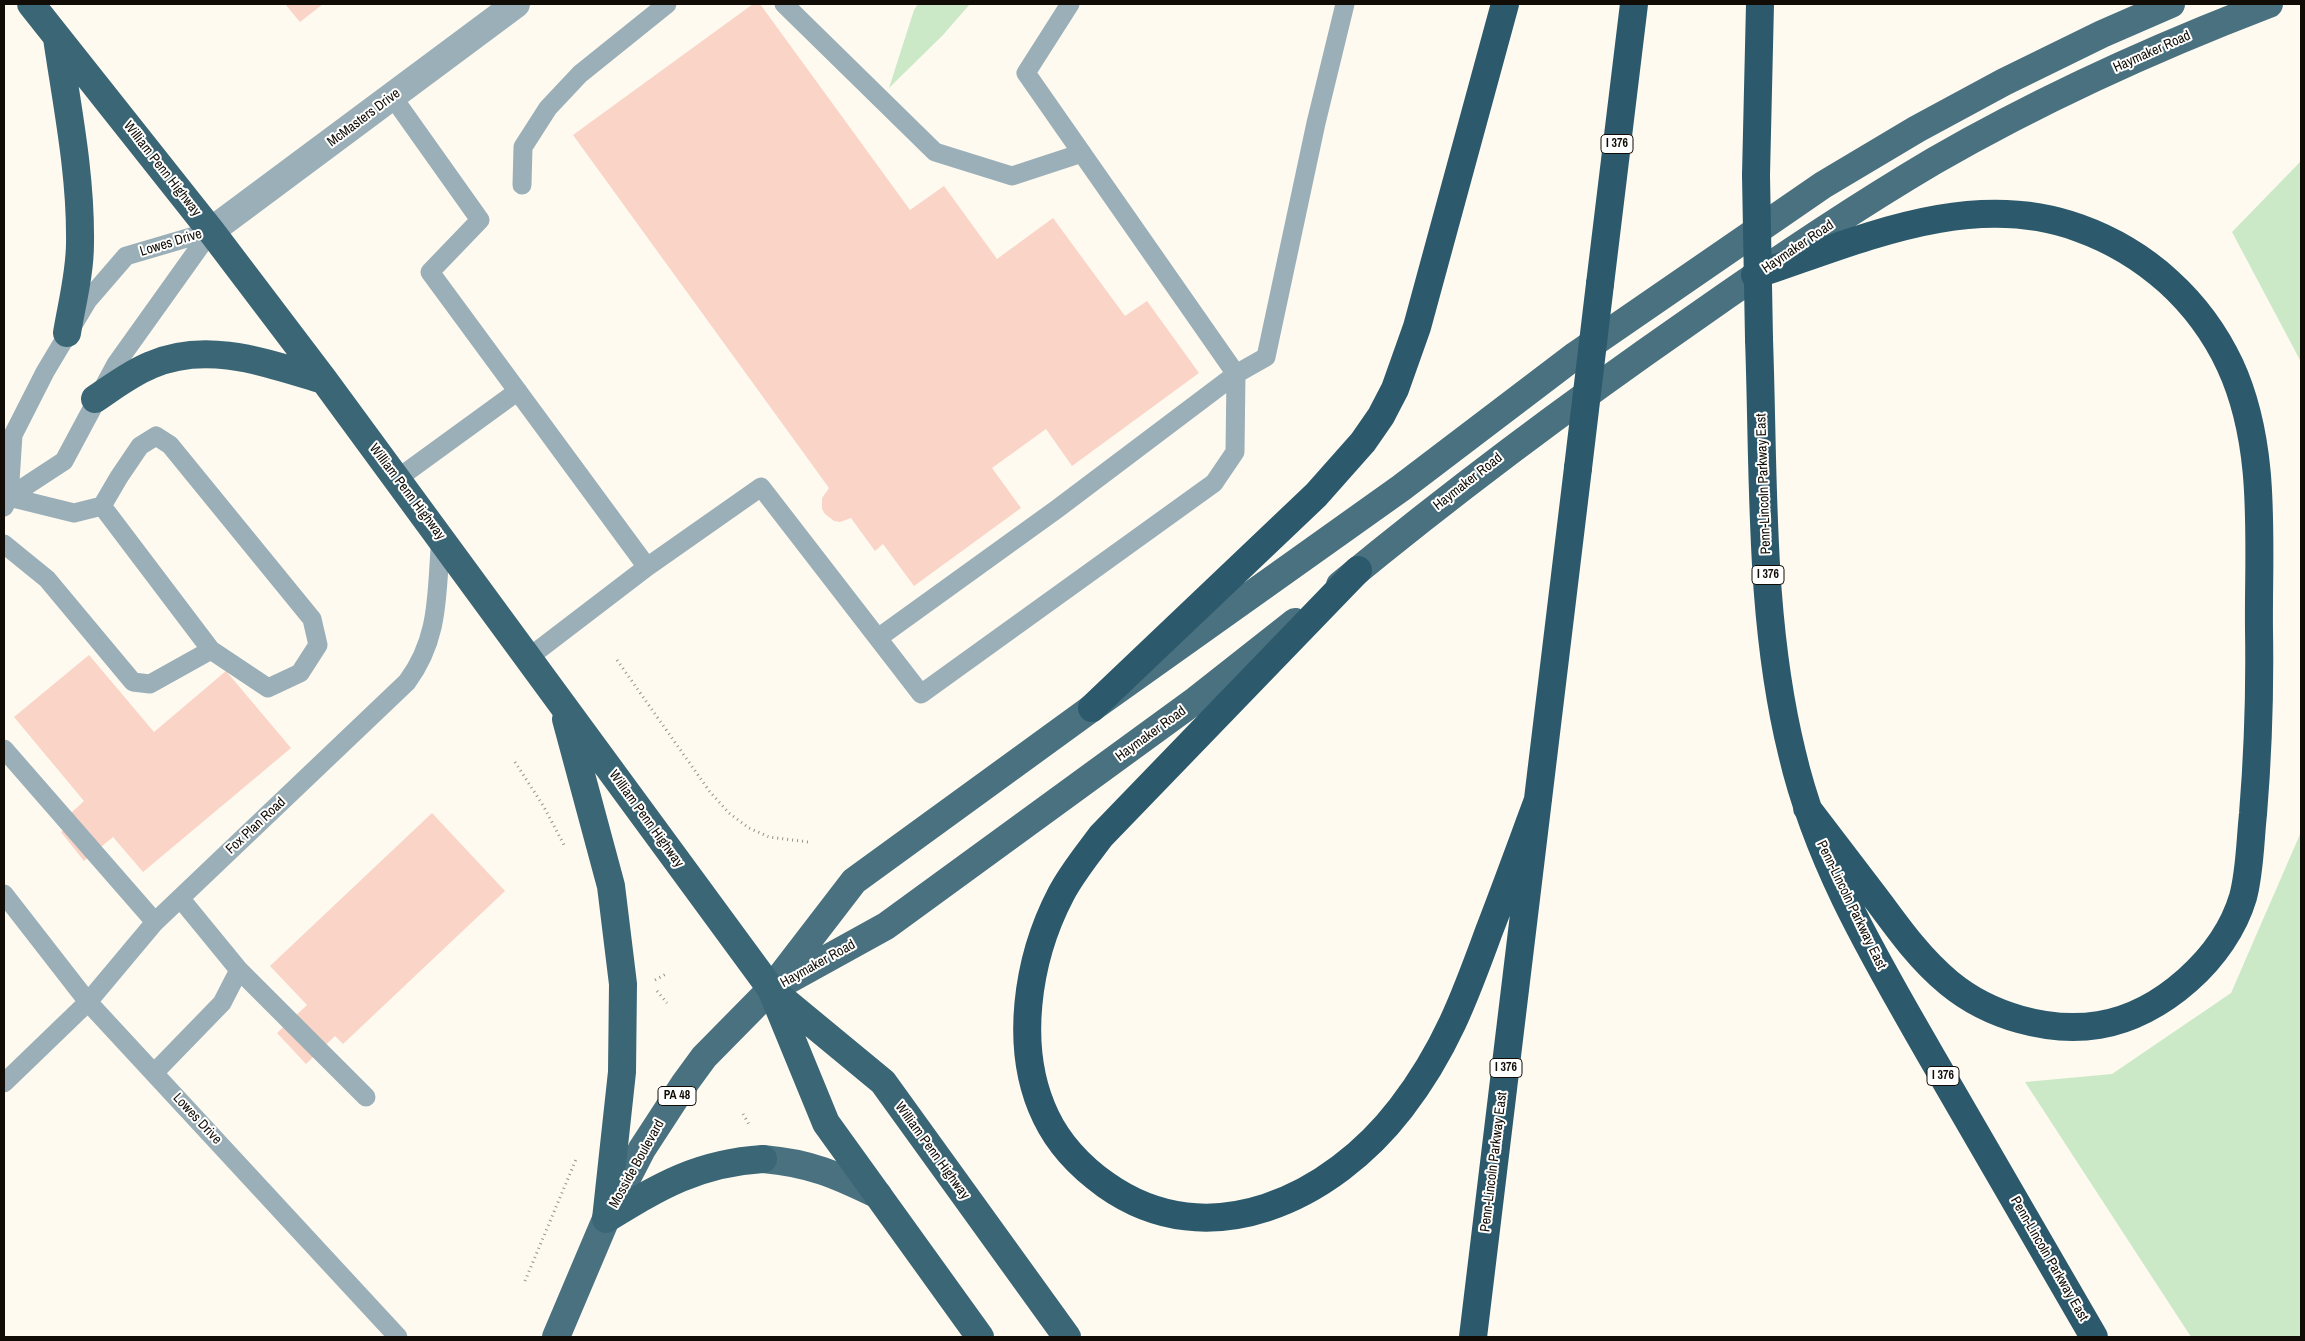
<!DOCTYPE html>
<html>
<head>
<meta charset="utf-8">
<style>
	body { margin:0 }
	#map { position:relative; width:2305px; height:1341px; overflow:hidden; background:#fefaf0; font-family:"Archivo Narrow",sans-serif }
	canvas { display:block }
	.frame { position:absolute; inset:0; border:5px solid #110d06; pointer-events:none }
</style>
</head>
<body>
<div id="map">
<canvas width="2305" height="1341"></canvas>
<div class="frame"></div>
</div>
<script>
const context = document.querySelector('canvas').getContext('2d');
context.lineJoin = 'round';
function fill(path, color) { context.fillStyle = color; context.fill(path, 'evenodd'); }
function strokePath(path, color, width, dash) { context.strokeStyle = color; context.lineWidth = width; context.lineCap = dash ? 'butt' : 'round'; context.setLineDash(dash || []); context.stroke(path); }
function drawText(font, color, halo, rows, align = 'center') {
  context.font = font + ' "Archivo Narrow",sans-serif'; context.lineWidth = 4; context.setLineDash([]); context.textBaseline = 'middle'; context.strokeStyle = halo; context.fillStyle = color; for (const [text, x, y, turn = 0] of rows) {
    context.save(); context.translate(x, y); context.rotate((+turn || 0) * Math.PI / 180); context.textAlign = isNaN(turn) ? turn : align; if (halo) context.strokeText(text, 0, 0); context.fillText(text, 0, 0); context.restore();
  }
}
fill(new Path2D(`
	M918 4H970L943 35 889 88 914 10Z
	M2301 161V362L2232 232Z
	M2301 832V1337H2191L2025 1082 2112 1074 2231 993Z`), '#cce9c7');
fill(new Path2D(`
	M285 4H323L300 22Z
	M753 4H760L910 210 944 186 997 259 1053 218 1125 316 1147 301 1199 373 1072 466 1046 429 992 468 1021 508 914 586 883 544 875 551 851 518 840 522 834 521 825 514 822 509V498L829 488 573 135Z
	M89 655 154 732 226 671 291 748 143 872 113 837 84 861 61 832 76 819 71 813 84 801 14 717Z
	M432 813 505 891 343 1044 335 1036 306 1064 277 1033 307 1005 270 966Z`), '#fad4c6');
strokePath(new Path2D(`
	M617 660 710 792 729 813 749 828 769 837 808 842
	M515 762 544 807 564 845
	M655 980 668 973
	M657 991 667 1003
	M743 1114 750 1126
	M525 1281 577 1157`), '#969289', 3, [1, 4]);
strokePath(new Path2D(`
	M784 4 935 152 1012 176 1082 153
	M392 96 480 220 430 272 647 567
	M522 185 523 147 548 108 580 74 667 4
	M156 436 170 445 312 619 318 645 300 673 268 688 211 650 102 506 119 477 140 446Z
	M397 479 518 391
	M9 497 64 461 116 364 211 231
	M9 497 74 513 102 506
	M4 507 9 497 13 435 45 372 88 300 126 256 211 231
	M4 544 47 579 133 682 150 684 211 650
	M878 638 1057 509 1236 374 1266 357 1316 123 1345 4
	M528 658 647 567 761 487 921 694 1214 483 1235 452 1236 374 1026 73 1070 4
	M4 749 155 922
	M4 894 88 1002 398 1337
	M180 898 239 970 366 1097
	M154 1073 222 1003 239 970
	M4 1083 88 1002 155 922 407 682C441 636 436 591 441 537`), '#9bafb8', 19);
strokePath(new Path2D(`
	M211 231 516 4`), '#9bafb8', 28);
strokePath(new Path2D(`
	M1340 585C1454 491 1572 403 1693 319 1771 264 1851 210 1934 161 2040 100 2154 48 2269 4
	M781 984 886 926 1196 700 1295 622
	M763 1159C810 1163 837 1175 878 1195
	M556 1337 606 1219 642 1149 685 1083 704 1057 771 989 854 881 1092 708 1401 488 1576 355 1823 185 1917 129 2004 82 2102 34 2171 4`), '#4a7180', 28);
strokePath(new Path2D(`
	M31 4 211 231 324 380 771 989 826 1123 980 1337
	M57 38C67 106 81 174 80 243 80 273 72 303 67 333
	M95 399C113 387 131 373 151 365 208 340 269 364 324 380
	M566 719 611 886 623 984 622 1072 606 1219
	M774 992 883 1082 1067 1337
	M606 1219C660 1186 698 1163 763 1159`), '#3b6676', 28);
strokePath(new Path2D(`
	M1756 175 1760 4
	M1755 275C1858 241 1970 188 2079 228 2146 252 2200 301 2230 365 2268 447 2258 543 2259 630 2260 691 2258 753 2253 814 2250 842 2250 871 2243 897 2225 958 2161 1015 2099 1025 2048 1033 1989 1016 1949 983 1921 960 1900 931 1878 901 1854 870 1831 839 1807 808
	M1600 284 1634 4
	M1759 339C1764 477 1759 619 1792 753 1818 865 1878 963 1934 1061 1988 1153 2041 1245 2094 1337
	M1358 570 1101 836C1087 855 1072 873 1061 894 1027 959 1013 1049 1046 1117 1059 1144 1082 1168 1106 1185 1209 1258 1332 1198 1401 1108 1445 1051 1465 997 1489 931 1506 887 1522 843 1538 800
	M1092 708 1316 495 1363 442 1381 416 1395 389 1417 327 1505 4
	M1473 1337 1578 468`), '#2c5a6c', 28);
strokePath(new Path2D(`
	M1756 175 1759 339
	M1578 468 1600 284`), '#2c5a6c', 28);
for (const [x, y, w] of [
	[1617,144,32],
	[1768,575,32],
	[1506,1068,32],
	[1943,1076,32],
	[677,1096,38]
]) { const box = new Path2D(); box.roundRect(x - w / 2, y - 9.5, w, 19, 4); context.fillStyle = '#fff'; context.fill(box); strokePath(box, '#110d06', 1); }
drawText('bold 12px', '#110d06', null, [
	["I 376",1617,144],
	["I 376",1768,575],
	["I 376",1506,1068],
	["I 376",1943,1076],
	["PA 48",677,1096]
]);
drawText('14px', '#110d06', '#fff', [
	["Haymaker Road",2152,52,-24],
	["McMasters Drive",364,118,-37],
	["William Penn Highway",162,169,52],
	["Lowes Drive",171,243,-17],
	["Haymaker Road",1798,247,-34],
	["Haymaker Road",1468,482,-38],
	["Penn-Lincoln Parkway East",1764,484,-92],
	["William Penn Highway",407,492,53],
	["Haymaker Road",1151,734,-36],
	["William Penn Highway",646,819,54],
	["Fox Plan Road",256,826,-43],
	["Penn-Lincoln Parkway East",1851,905,64],
	["Haymaker Road",818,964,-29],
	["Lowes Drive",197,1119,47],
	["William Penn Highway",932,1151,54],
	["Penn-Lincoln Parkway East",1494,1162,-83],
	["Mosside Boulevard",637,1164,-61],
	["Penn-Lincoln Parkway East",2049,1259,60]
]);
</script>
</body>
</html>
